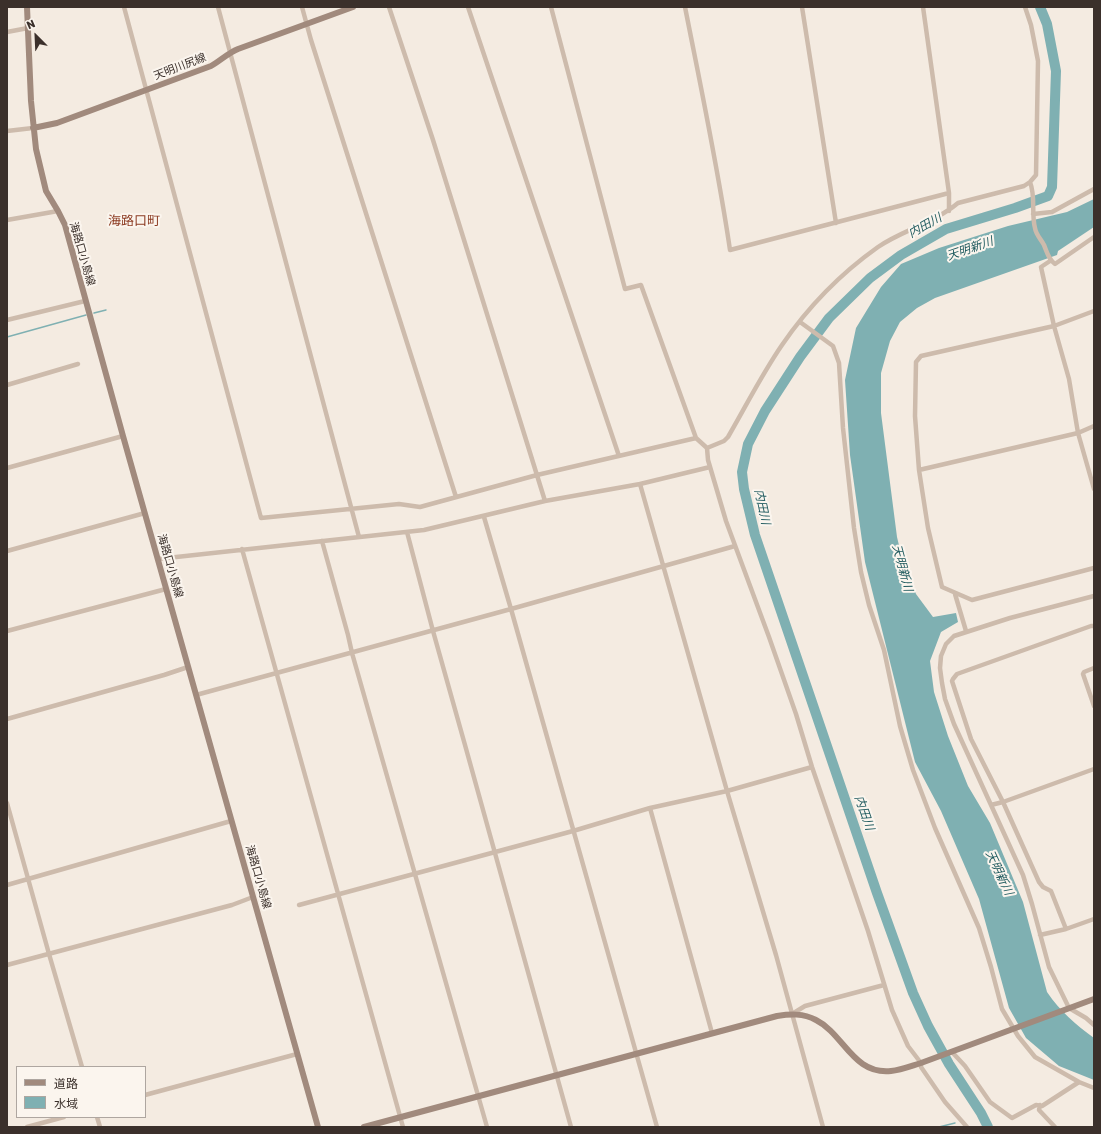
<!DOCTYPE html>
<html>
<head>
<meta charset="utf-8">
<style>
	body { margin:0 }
	#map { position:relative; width:1101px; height:1134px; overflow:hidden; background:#f4ebe1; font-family:Rubik,"Noto Sans JP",sans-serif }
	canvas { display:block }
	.frame { position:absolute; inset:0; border:8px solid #3b302b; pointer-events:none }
	.legend { position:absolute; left:16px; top:1066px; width:130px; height:52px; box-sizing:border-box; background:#fbf5ee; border:1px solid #aea6a0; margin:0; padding:5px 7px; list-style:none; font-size:12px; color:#3b302b }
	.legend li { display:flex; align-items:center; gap:8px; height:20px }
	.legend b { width:20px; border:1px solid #aea6a0 }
	.north { position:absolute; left:16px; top:16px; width:40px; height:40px; -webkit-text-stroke:3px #fbf5ee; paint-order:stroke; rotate:336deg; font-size:11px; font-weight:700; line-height:16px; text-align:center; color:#3b302b }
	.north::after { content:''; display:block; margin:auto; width:14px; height:18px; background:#3b302b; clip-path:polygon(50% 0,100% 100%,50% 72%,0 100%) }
</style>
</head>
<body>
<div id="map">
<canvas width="1101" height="1134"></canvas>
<div class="frame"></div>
<ul class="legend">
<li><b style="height:5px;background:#a18a7d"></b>道路</li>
<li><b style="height:11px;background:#7fb0b2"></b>水域</li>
</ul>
<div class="north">N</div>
</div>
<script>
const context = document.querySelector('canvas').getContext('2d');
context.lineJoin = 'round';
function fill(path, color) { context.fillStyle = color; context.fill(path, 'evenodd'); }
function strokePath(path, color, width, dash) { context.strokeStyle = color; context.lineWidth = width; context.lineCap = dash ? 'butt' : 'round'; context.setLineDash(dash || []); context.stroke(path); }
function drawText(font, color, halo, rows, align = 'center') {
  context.font = font + ' Rubik,"Noto Sans JP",sans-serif'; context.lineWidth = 4; context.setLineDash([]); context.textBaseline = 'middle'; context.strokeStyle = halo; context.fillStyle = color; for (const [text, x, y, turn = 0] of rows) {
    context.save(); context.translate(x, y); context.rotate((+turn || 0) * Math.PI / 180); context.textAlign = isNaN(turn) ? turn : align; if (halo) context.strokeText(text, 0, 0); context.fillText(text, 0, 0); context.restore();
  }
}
fill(new Path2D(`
	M1094 199V227L1058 251 1057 255 935 298 917 308 900 322 890 341 881 373V413L897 537 903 562 916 594 933 617 956 613 958 622 941 632 930 661 934 692 948 736 968 786 990 823 1023 902 1047 992C1060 1011 1076 1025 1094 1038V1080L1059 1066 1026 1038 1009 1008 979 899 941 811 915 762 865 562 850 455 845 380 856 328 881 287 901 264 939 248 1008 226 1067 212Z`), '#7fb0b2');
strokePath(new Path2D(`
	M94 313 106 310
	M7 337 86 315
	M939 1127 955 1123`), '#7fb0b2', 1.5);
strokePath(new Path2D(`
	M988 1127 981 1113 949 1064 928 1026 913 993 877 893 755 535 744 489 742 472 748 444 765 411 800 357 829 318 870 278 901 255 946 229 1015 208 1048 196 1052 187 1056 71 1047 24 1040 7`), '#7fb0b2', 10);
strokePath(new Path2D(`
	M124 7 261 518 399 504 420 507 537 475 696 438
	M218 7 359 537
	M302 7 311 40 456 497
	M389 7 433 140 545 501
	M468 7 619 456
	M551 7 625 289 641 285 696 438 707 448 708 460 726 521 769 637 796 714 812 767 868 931 892 1010 908 1046 921 1063V1067L945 1102 967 1127
	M685 7C701 88 718 168 730 250L949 193
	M802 7 836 223
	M923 7 949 193V211
	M7 32 28 28
	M7 131 33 128
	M1030 182C1036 197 1031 213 1035 228 1036 235 1041 239 1044 245 1047 252 1048 259 1055 264L1094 237
	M1033 214 1052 212 1094 189
	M7 220 58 211
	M1050 261 1041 267 1054 326 1069 379 1078 433 1094 489
	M1094 311 1054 326 921 356 916 362 915 416 919 470 928 528 942 587 972 600 1094 568
	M7 320 85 301
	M800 322 833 346 839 363 843 428 854 528 861 572 869 605 884 650 900 726 913 770 935 828 979 928 991 967 1002 1009 1018 1036 1035 1057 1079 1082 1094 1088
	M7 385 78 364
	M707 448 724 441 728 437C746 406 762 374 782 345 808 307 840 274 878 247 903 230 934 223 958 203L1024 186 1030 182 1036 175 1038 61 1031 25 1025 7
	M7 468 123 436
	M919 470 1078 433 1094 426
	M640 484 727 791 776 955 823 1127
	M484 517 511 609 657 1127
	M407 532 433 631 465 745 571 1127
	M322 541 348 635 352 653 487 1127
	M242 549 403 1127
	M7 551 145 513
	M158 559 424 530 545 501 640 484 710 467
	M955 594 966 631
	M1094 596 1010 618 954 636 946 644 941 656 940 668 942 683 945 699 954 724 1023 875 1032 904 1049 967 1069 1008 1086 1018 1094 1025
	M7 631 166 589
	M1094 668 1084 672 1083 674 1094 706
	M196 695 511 609 735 546
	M7 719 164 675 188 667
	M7 803 49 954 82 1067
	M991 805 1003 802 1094 769
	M650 808 712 1033
	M7 885 231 821
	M299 905 573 831 650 808 727 791 812 767
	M1066 929 1051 891 1043 887 1039 882 1003 802 971 739 952 681 953 679 957 674 1091 626H1094
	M1040 935 1066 929 1094 919
	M7 965 232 905 253 897
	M792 1014 805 1006 884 985
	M952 1052 965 1066 990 1102 1012 1118 1036 1105 1042 1106 1079 1082
	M145 1095 297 1054
	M1040 1105 1039 1110 1055 1127
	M97 1117 100 1127
	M27 1127 64 1117`), '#cdbbac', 4.5);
strokePath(new Path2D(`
	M27 7 31 101 36 149 46 191 58 211 65 225 123 436 318 1127
	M33 128 57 123 211 66C220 61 228 53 238 49L353 7
	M364 1127 777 1016C790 1014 803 1013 816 1020 844 1034 853 1075 891 1071 901 1070 911 1066 921 1063L1094 999`), '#a18a7d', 6);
drawText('11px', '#3b302b', '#fbf5ee', [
	["天明川尻線",180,67,-21],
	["海路口小島線",82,254,74],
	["海路口小島線",170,566,74],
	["海路口小島線",258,877,74]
]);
drawText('italic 12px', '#1f5a5e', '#fbf5ee', [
	["内田川",925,226,-29],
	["天明新川",970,249,-19],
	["内田川",762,507,78],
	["天明新川",902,568,75],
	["内田川",864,813,71],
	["天明新川",999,873,65]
]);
drawText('13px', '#8c3b22', '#fbf5ee', [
	["海路口町",134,221]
]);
</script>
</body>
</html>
